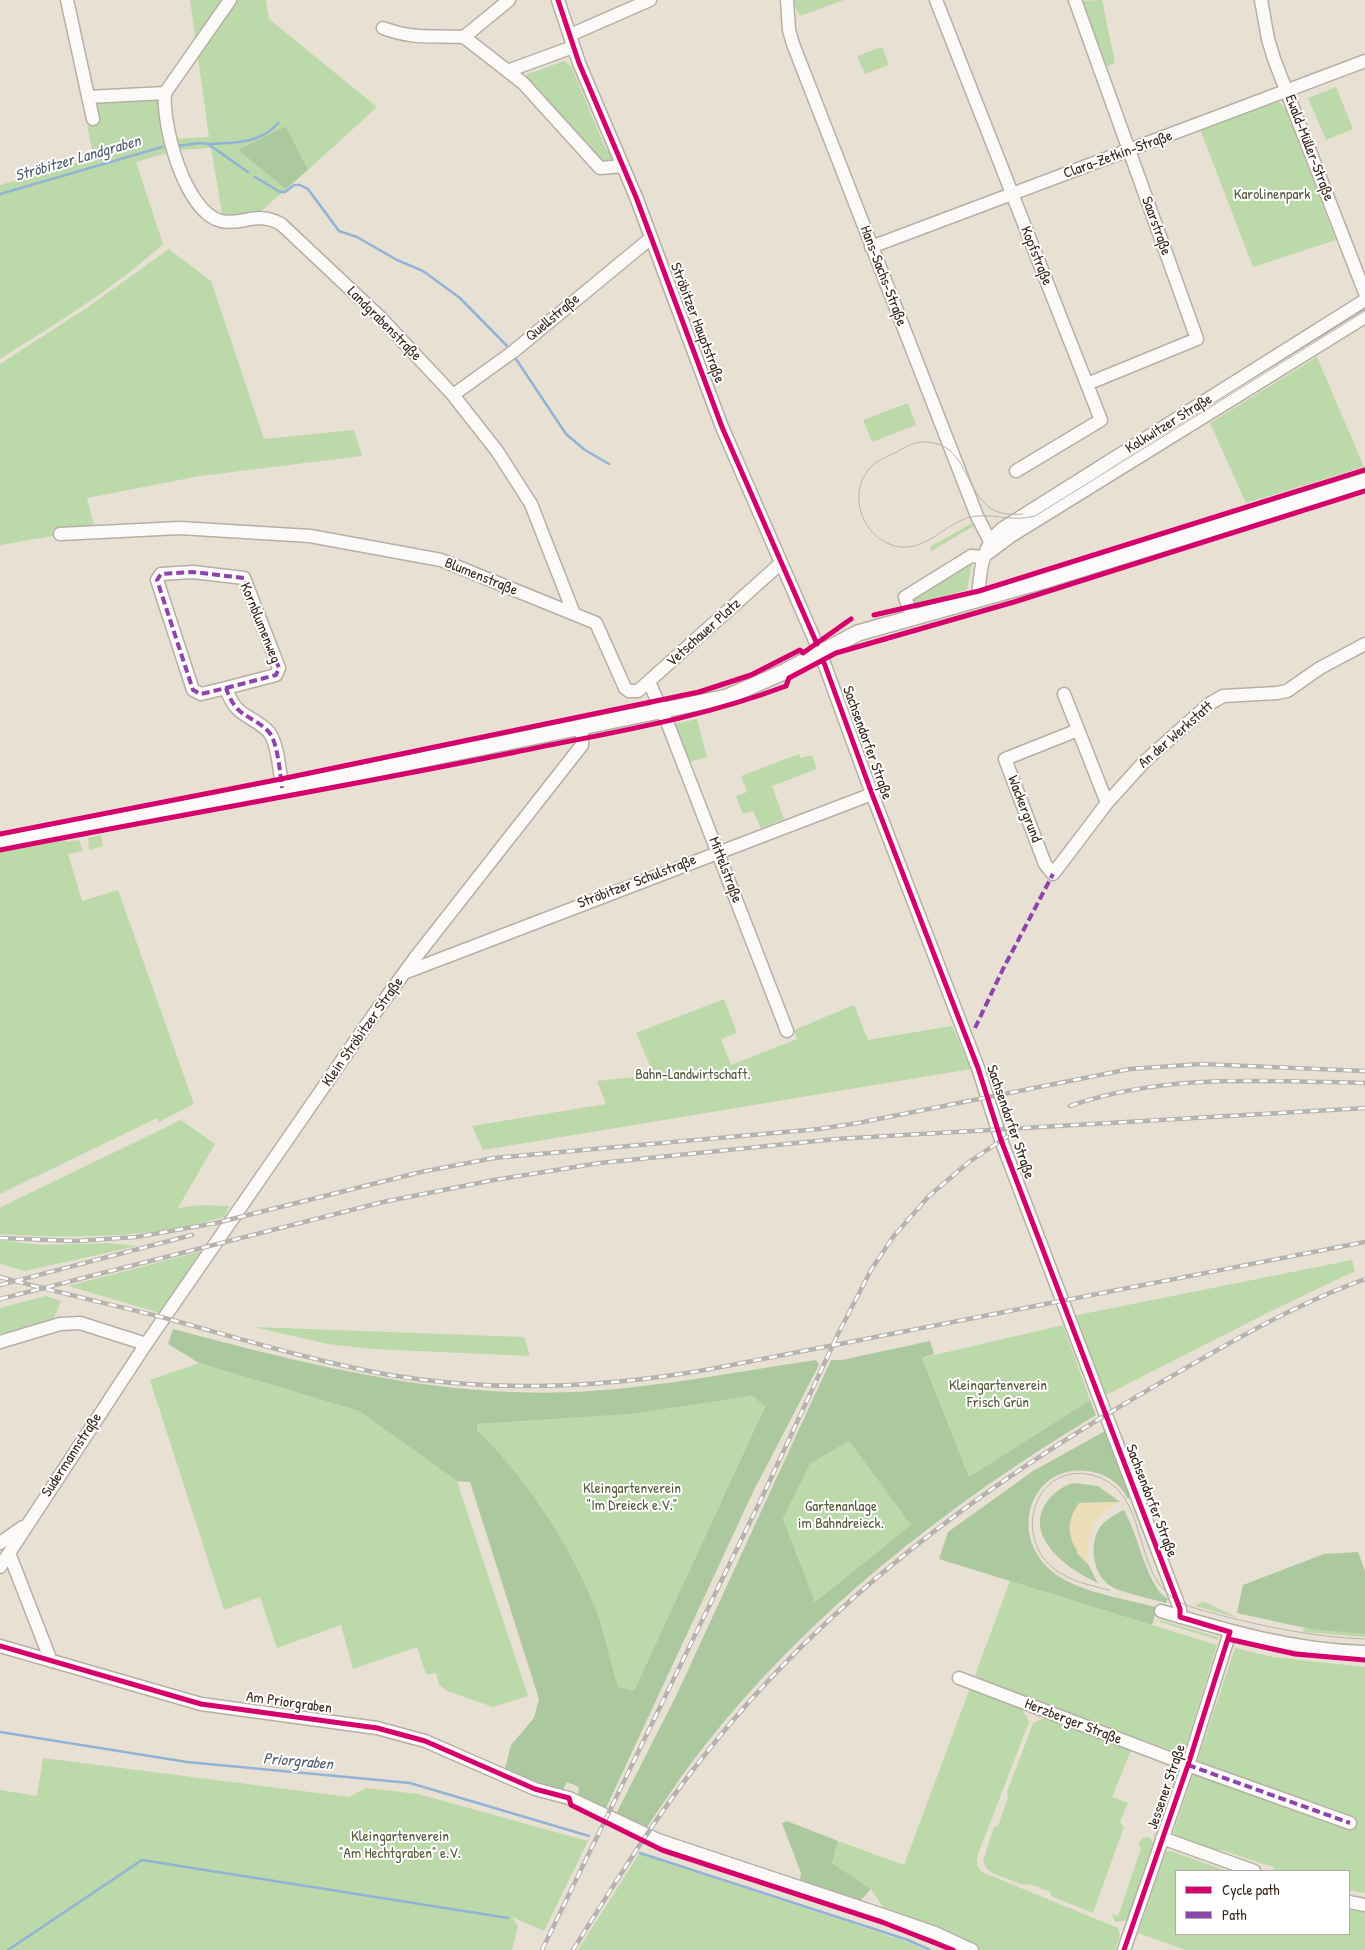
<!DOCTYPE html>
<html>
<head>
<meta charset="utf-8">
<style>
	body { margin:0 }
	#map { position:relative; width:1365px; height:1950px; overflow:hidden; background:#e8e1d3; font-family:"Patrick Hand",sans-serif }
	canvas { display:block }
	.legend { position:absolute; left:1175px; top:1870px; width:175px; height:65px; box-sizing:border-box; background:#fff; border:1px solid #b1aaa5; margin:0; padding:6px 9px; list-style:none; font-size:15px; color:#3b2a1e }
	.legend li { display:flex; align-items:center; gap:10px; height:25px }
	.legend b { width:25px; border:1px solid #b1aaa5 }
</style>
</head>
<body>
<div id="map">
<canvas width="1365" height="1950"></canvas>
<ul class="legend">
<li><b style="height:6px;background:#d6006c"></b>Cycle path</li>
<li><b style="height:6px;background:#8e44ad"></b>Path</li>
</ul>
</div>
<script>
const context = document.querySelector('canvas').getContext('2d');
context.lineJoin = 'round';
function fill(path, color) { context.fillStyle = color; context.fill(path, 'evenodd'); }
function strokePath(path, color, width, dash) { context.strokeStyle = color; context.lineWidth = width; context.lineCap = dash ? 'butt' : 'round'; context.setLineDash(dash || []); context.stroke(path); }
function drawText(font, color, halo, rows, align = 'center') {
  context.font = font + ' "Patrick Hand",sans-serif'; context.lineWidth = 4; context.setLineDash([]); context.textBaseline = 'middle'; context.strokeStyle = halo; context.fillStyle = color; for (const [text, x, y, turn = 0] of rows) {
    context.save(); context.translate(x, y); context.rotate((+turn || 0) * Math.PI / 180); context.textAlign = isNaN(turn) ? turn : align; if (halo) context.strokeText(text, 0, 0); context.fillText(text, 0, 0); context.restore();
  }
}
fill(new Path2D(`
	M190 0H266L269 19 377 107 308 170 286 126 238 150 286 189 257 215 223 219 211 148 176 150 174 139 209 137Z
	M795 0H844L800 16 795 7Z
	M1102 0 1115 63 1107 66 1082 1Z
	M882 47 889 65 865 74 857 56Z
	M564 61 571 66 604 145 612 157 609 163 603 164 524 79 528 74Z
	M1336 87 1353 129 1326 140 1308 98Z
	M159 96V109L171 152 136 162 163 244C113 289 57 323 0 359V185L94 158 87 125 98 122 94 102Z
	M1277 99 1286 110 1336 240 1253 267 1200 129Z
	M169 249 211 281 264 439 354 430 362 456 200 476 87 498 95 529 0 545V364L88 307Z
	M1317 357 1364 467 1246 503 1210 423Z
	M908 403 916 425 872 442 863 420Z
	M972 523 974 526 931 551 930 547Z
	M972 564 967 590 912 605 913 595 935 582 939 583 952 575 955 570 959 571Z
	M697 719 707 757 689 762 675 724Z
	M799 754 801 758 812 755 817 769 772 786 784 819 761 828 753 811 743 814 736 796 747 792 741 776Z
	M101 835 103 846 89 850 88 838Z
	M65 840 66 842 79 840 83 851 68 854 82 901 118 890 194 1104 159 1122 157 1118 0 1194V852Z
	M724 999 737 1033 721 1039 731 1065 797 1039 794 1030 854 1005 868 1040 952 1026 971 1069 483 1150 472 1126 606 1104 597 1081 654 1075 636 1033Z
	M181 1120 215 1144 178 1208 201 1205 229 1206 224 1217C153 1238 74 1239 0 1234V1208L3 1206Z
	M0 1240 41 1245 108 1243 137 1246 25 1271 0 1264Z
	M201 1251 160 1313 68 1286 195 1253Z
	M1352 1260 1355 1271 1271 1311 1104 1396 1073 1316Z
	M46 1296 61 1301 53 1320 0 1334V1308Z
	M1063 1325 1090 1400 969 1477 922 1358Z
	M254 1327 524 1337 530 1356 373 1349 328 1344Z
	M199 1363 359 1411 457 1481 528 1696 493 1707 447 1691 439 1685 436 1673 426 1674 417 1647 353 1669 341 1625 277 1648 260 1597 224 1610 150 1380Z
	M752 1396 765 1405 634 1691 617 1687C609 1659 604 1627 592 1600 567 1536 520 1483 477 1431V1424L631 1414Z
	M849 1441 911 1525 815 1602 783 1519 810 1464Z
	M1133 1508 1137 1509 1168 1590 1162 1582Z
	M1010 1581 1217 1645 1185 1749 1179 1753 985 1683 975 1675Z
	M1201 1602H1205L1238 1618 1195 1606Z
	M1160 1620 1218 1637V1640L1160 1622Z
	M1304 1628 1365 1634V1637L1303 1632Z
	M1240 1641 1365 1657V1659L1317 1656Z
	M1235 1648 1273 1657 1365 1667V1893L1349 1890V1871H1274L1273 1867 1221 1850 1218 1851 1175 1839 1173 1834Z
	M970 1688 1022 1708 1029 1722 977 1857V1865L982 1872 1118 1928 1120 1935 1115 1950H981L956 1937 885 1910 871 1889 832 1863 838 1841 904 1865Z
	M1046 1717 1132 1748 1112 1797 1128 1803 1120 1822 1124 1827 1093 1913 1051 1896 1050 1892 1030 1884 1024 1885 994 1874 987 1869 983 1861 994 1827 998 1826 1008 1798 1007 1792 1033 1723Z
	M43 1758 349 1797 366 1788 418 1794 588 1841 544 1931 512 1917 518 1926 512 1950H0V1790L37 1796Z
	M1144 1837 1150 1838 1155 1846 1128 1920 1115 1922 1112 1914 1118 1916 1141 1849 1138 1843Z
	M1170 1851 1227 1871H1176V1934H1349V1909L1365 1912V1950H1185L1138 1933 1166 1852Z
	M639 1854 911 1943 925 1950H578Z`), '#bbd9a9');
fill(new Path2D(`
	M286 126 308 170 286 189 238 150Z
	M173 1329C310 1365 448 1401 591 1391 666 1386 741 1371 816 1360L819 1365 754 1490 606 1808 578 1794 579 1787 567 1782 563 1790 544 1786 505 1769 511 1745 534 1718 539 1699 470 1482 457 1481 359 1411 199 1363 168 1344ZM752 1396 765 1406 634 1691 618 1687C609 1659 604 1627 592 1600 570 1545 520 1470 477 1431V1424L631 1414Z
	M930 1341 934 1354 922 1358 969 1477 1090 1400 1096 1415C948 1504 808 1613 702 1749 682 1774 665 1801 647 1827L616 1814 676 1696 831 1360H842ZM849 1441 911 1525 815 1602 783 1519 810 1464Z
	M1105 1431 1131 1495 1128 1499C1122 1487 1113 1479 1100 1474 1033 1452 1000 1539 1060 1577 1085 1593 1126 1599 1155 1607L1156 1611 1152 1625 939 1559 948 1532 1033 1471Z
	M1074 1483 1098 1486 1120 1502 1079 1503 1077 1553 1088 1564 1098 1583C1071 1571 1023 1539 1046 1503 1053 1493 1062 1486 1074 1483Z
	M1124 1510C1138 1533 1146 1586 1168 1599L1166 1603C1149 1598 1130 1595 1114 1588 1093 1578 1088 1545 1100 1527 1106 1519 1116 1514 1124 1510Z
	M1358 1552 1365 1571V1634L1310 1629 1237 1613 1243 1585 1324 1554Z
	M787 1821 838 1841 832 1863 871 1889 859 1902 800 1880 801 1873 782 1823Z`), '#abc89e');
fill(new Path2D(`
	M1120 1502C1092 1517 1085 1533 1088 1564 1069 1545 1063 1525 1079 1503Z`), '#ebddb6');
strokePath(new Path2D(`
	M208 144C232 143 261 144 278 123
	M176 146 201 143 208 144 248 172
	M255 177 280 192H285L294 185H300L308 189 339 231 357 237 397 260 423 271 460 298 510 349
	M0 194 162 147
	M514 356 566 434 585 450 609 464
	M0 1732 187 1762 410 1783 589 1836
	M640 1853 908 1940 930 1950
	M8 1950 142 1860 508 1918`), '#90b3d6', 2.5);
const minor = new Path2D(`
	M67 0 93 119
	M230 0 165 93C162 126 185 212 221 221 242 226 257 210 281 224L381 318 453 395 497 451 531 504 574 614
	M558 0 579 63 636 197 722 427 820 652 872 794 978 1068 1001 1140 1180 1609V1617
	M787 0 789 30 793 44 977 516 994 549
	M936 0 1101 420 1016 471
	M1075 0 1197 339 1087 384
	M1261 0 1268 39 1274 59 1365 293
	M383 28C415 40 432 35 464 37L523 83 600 168 623 166
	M570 35 650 0
	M464 37 509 0
	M510 70 573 47
	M88 97 165 93
	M871 247 1365 61
	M453 395 514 351 651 238
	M60 534 180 528 310 536 441 560 596 623 625 688 629 691H638L781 563
	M978 599C980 573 981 545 1003 528L1365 300
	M912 617 905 597 971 556 983 557 1011 536 1365 317
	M649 682 669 727 787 1031
	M226 688 276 675 279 668 244 578 193 572 161 574 157 580 193 690 201 694 226 688C236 718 249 713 268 731 278 741 280 774 282 788
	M1064 694 1107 803
	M1078 730 1005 759 1045 864 1053 874 1107 803 1144 762 1209 704 1223 696 1277 693 1287 691 1320 668 1365 644
	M404 973 872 794
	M0 1342 60 1324 80 1323 146 1344
	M0 1543 23 1527
	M9 1553 51 1661
	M0 1567 146 1344 372 1017 415 958 582 745V726
	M1161 1611C1228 1631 1294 1650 1365 1652
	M0 1646 201 1704 377 1728 425 1741 535 1789 569 1798 658 1840 883 1915 935 1933 972 1950
	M959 1678 1193 1767 1350 1823
	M1162 1838 1254 1871
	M1349 1902 1365 1905
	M1124 1950 1188 1765 1230 1632`);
const major = new Path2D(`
	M0 842 324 780 727 697 786 671 858 633 1043 581 1365 481`);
strokePath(minor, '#b5afa5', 15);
strokePath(major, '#b5afa5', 18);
strokePath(minor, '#fcfaf8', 12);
strokePath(major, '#fcfaf8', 15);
strokePath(new Path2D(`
	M1023 514C956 522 981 440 921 442 912 443 905 447 897 452 888 456 878 460 871 467 846 493 862 537 895 546 924 553 943 526 967 518 990 511 1009 523 1035 516L1365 311
	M1109 1590C1089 1585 1069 1581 1053 1568 1012 1534 1036 1462 1092 1475 1147 1488 1133 1564 1168 1594 1181 1606 1199 1609 1216 1614 1265 1627 1314 1637 1365 1639`), '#b6b3af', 1);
const rail = new Path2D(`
	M1070 1106C1165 1073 1266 1081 1365 1083
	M0 1238 76 1241 136 1237 216 1223 421 1172 494 1158 819 1129 858 1123 1130 1069 1201 1064 1365 1071
	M0 1277C55 1292 110 1304 165 1318 238 1338 309 1360 384 1374 492 1393 603 1388 711 1369L1365 1242
	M0 1285 192 1235
	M0 1299 383 1202 494 1180 600 1163 836 1139 1365 1108
	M542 1950 765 1491 838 1334 871 1270 893 1237 929 1196 969 1162 1008 1136
	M573 1950C615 1883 657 1814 707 1752 826 1601 982 1486 1148 1390 1218 1349 1288 1307 1365 1279`);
strokePath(rail, '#b6b3af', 4.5);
strokePath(rail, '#fff', 2.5, [8]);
strokePath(new Path2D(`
	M226 688 276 675 279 668 244 578 193 572 161 574 157 580 193 690 201 694 226 688C236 718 249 713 268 731 278 741 280 774 282 788
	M975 1028 1003 969 1053 874
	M1188 1765 1350 1823`), '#8e44ad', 4, [8, 4]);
strokePath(new Path2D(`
	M558 0 579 63 636 197 722 427 817 644
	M874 615 979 591 1365 470
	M823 660 872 794 978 1068 1001 1140 1180 1609V1617L1230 1632 1188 1765 1124 1950
	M0 834 281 779 699 692 751 675 800 650 803 653 851 619
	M0 850C172 816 344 787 516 752 607 733 699 719 786 686L789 678 836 653 1014 602 1365 491
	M1228 1639 1295 1654 1365 1660
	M0 1646 201 1704 377 1728 425 1741 535 1789 569 1798 571 1805 662 1850 882 1922 953 1950`), '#d6006c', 5);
drawText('15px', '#3b2a1e', '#fff', [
	["Ewald-Müller-Straße",1309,148,69],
	["Clara-Zetkin-Straße",1118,155,-20],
	["Saarstraße",1156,226,70],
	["Kopfstraße",1036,256,68],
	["Hans-Sachs-Straße",883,276,69],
	["Quellstraße",553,318,-40],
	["Ströbitzer Hauptstraße",697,323,69],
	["Landgrabenstraße",384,324,45],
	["Kolkwitzer Straße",1169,424,-32],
	["Blumenstraße",481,577,22],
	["Kornblumenweg",260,623,68],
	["Vetschauer Platz",704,633,-42],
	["An der Werkstatt",1176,735,-41],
	["Sachsendorfer Straße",867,743,70],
	["Wackergrund",1024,809,69],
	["Mittelstraße",725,870,69],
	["Ströbitzer Schulstraße",637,882,-21],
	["Klein Ströbitzer Straße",363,1032,-55],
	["Sachsendorfer Straße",1010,1122,71],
	["Sudermannstraße",72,1455,-57],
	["Sachsendorfer Straße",1151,1501,69],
	["Am Priorgraben",289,1703,8],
	["Herzberger Straße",1073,1722,21],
	["Jessener Straße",1167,1787,-71]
]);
drawText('15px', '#575c3d', '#fff', [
	["Karolinenpark",1272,195],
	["Bahn-Landwirtschaft.",693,1075],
	["Kleingartenverein",998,1386],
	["Frisch Grün",998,1403],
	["Kleingartenverein",632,1489],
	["\"Im Dreieck e.V.\"",632,1506],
	["Gartenanlage",841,1507],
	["im Bahndreieck.",841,1524],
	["Kleingartenverein",400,1837],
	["\"Am Hechtgraben\" e.V.",400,1854]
]);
drawText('italic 16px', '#515f71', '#fff', [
	["Ströbitzer Landgraben",78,159,-16],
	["Priorgraben",298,1762,5]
]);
</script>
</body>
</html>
